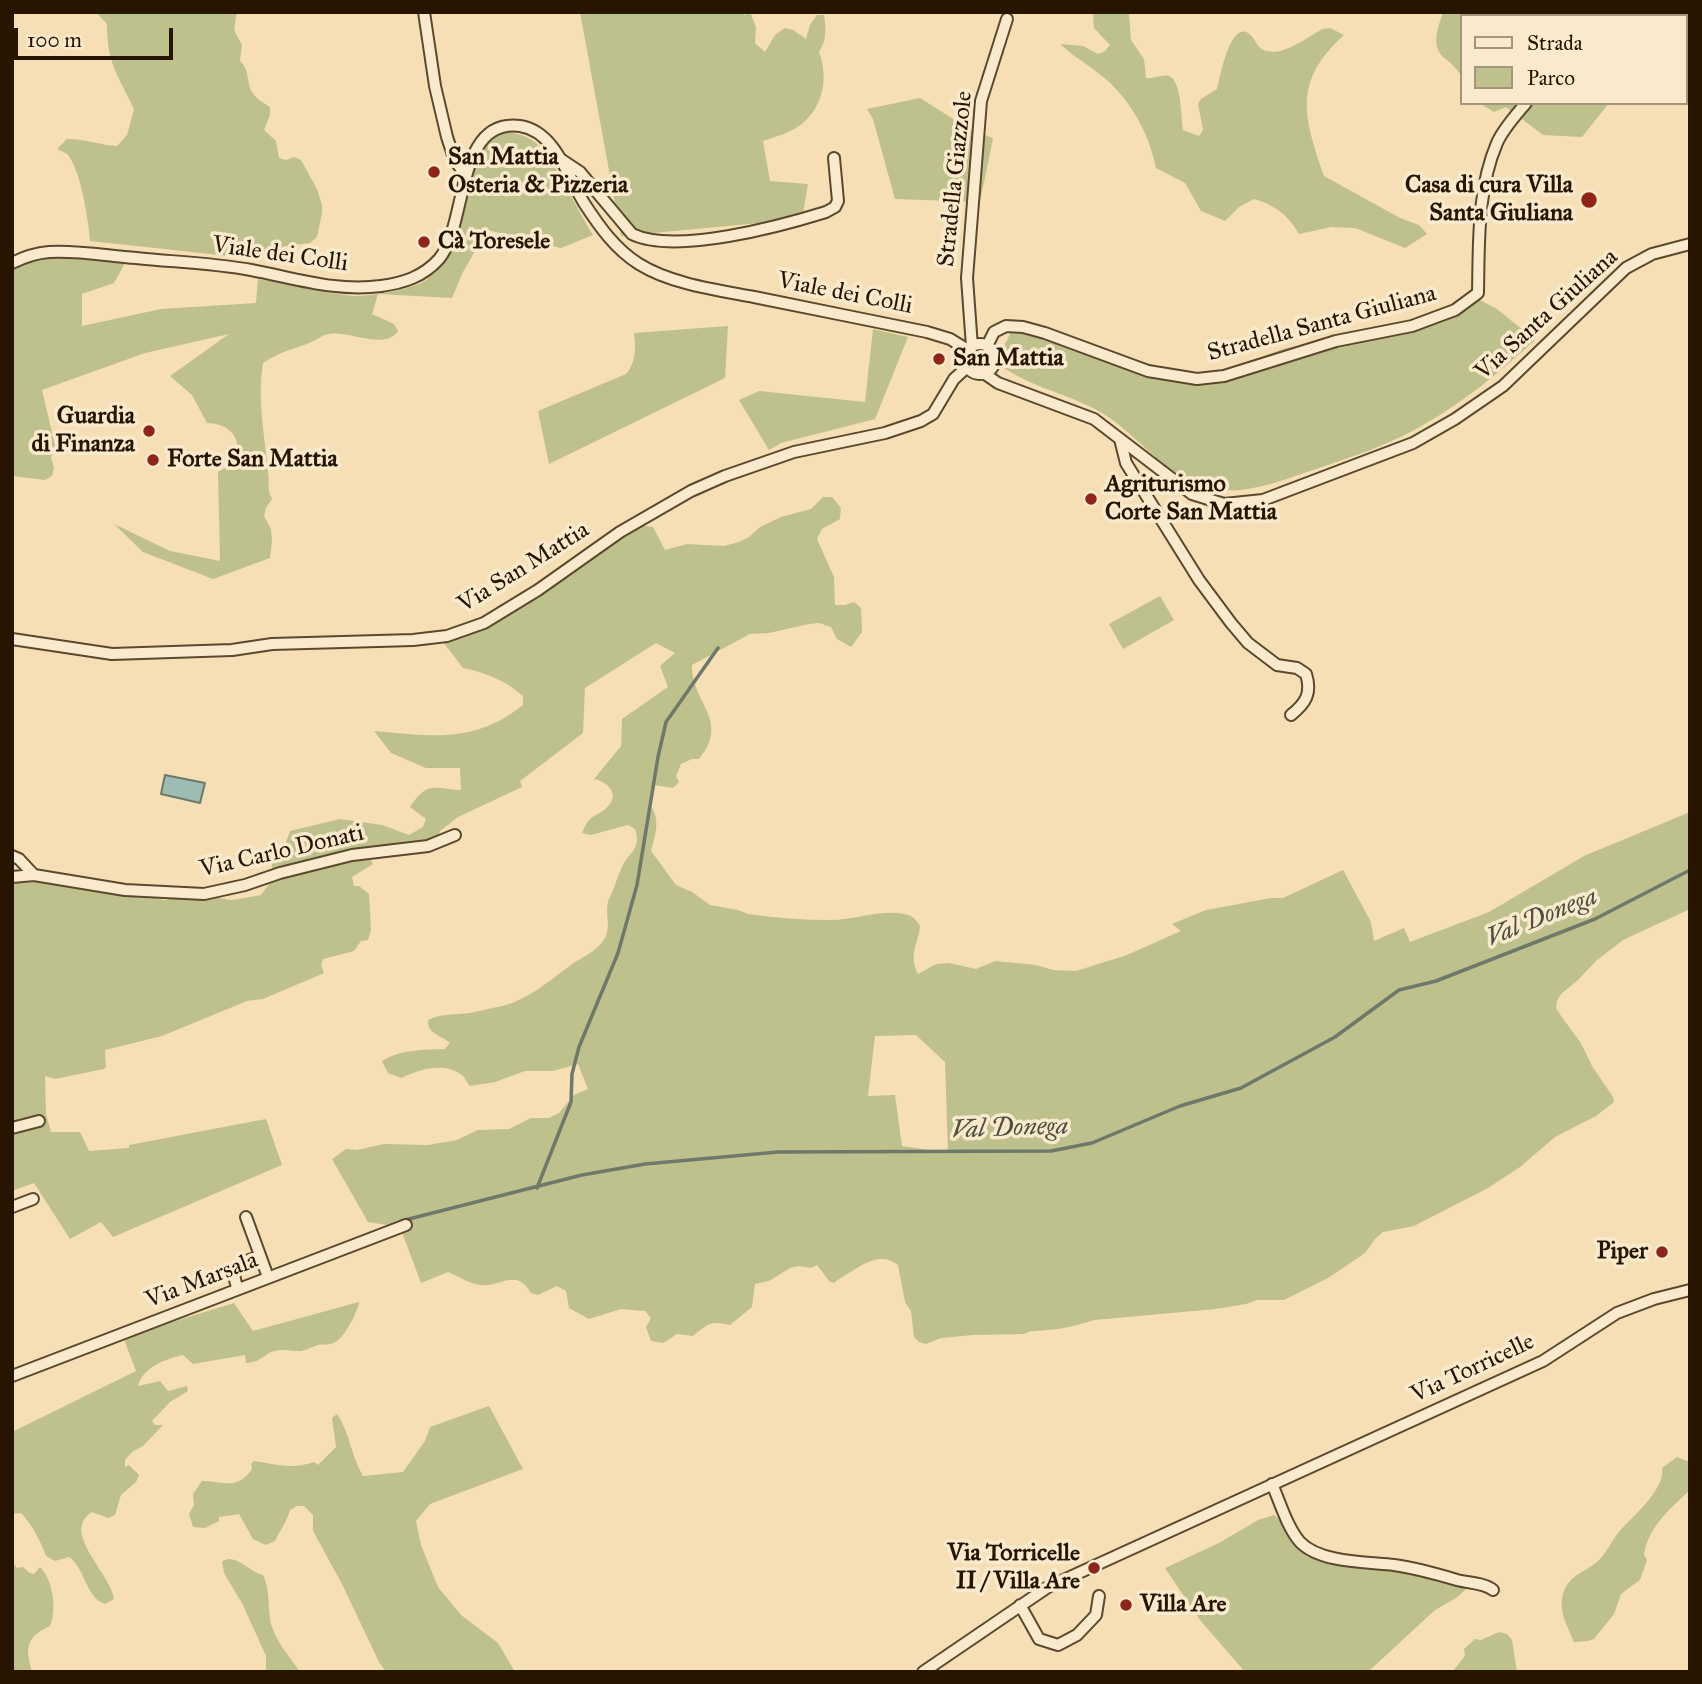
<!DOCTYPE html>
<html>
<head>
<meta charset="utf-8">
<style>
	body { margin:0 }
	#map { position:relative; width:1702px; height:1684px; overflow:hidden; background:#f6dfb4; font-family:"IM FELL Great Primer",serif }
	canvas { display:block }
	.frame { position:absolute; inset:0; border:14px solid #271500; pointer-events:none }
	.legend { position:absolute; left:1460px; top:14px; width:228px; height:91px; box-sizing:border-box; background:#f9eace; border:2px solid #a5957c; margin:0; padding:9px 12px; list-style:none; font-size:21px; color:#271500 }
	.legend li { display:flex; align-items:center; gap:14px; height:35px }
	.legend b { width:35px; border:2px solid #a5957c }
	.scale { position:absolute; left:14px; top:28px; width:159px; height:32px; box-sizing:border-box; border:4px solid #271500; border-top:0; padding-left:9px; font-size:21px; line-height:24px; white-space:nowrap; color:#271500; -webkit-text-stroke:5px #f9eace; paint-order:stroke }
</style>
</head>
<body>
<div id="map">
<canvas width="1702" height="1684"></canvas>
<div class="frame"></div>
<ul class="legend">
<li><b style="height:9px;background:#f9eace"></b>Strada</li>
<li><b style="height:19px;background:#bec18b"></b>Parco</li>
</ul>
<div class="scale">100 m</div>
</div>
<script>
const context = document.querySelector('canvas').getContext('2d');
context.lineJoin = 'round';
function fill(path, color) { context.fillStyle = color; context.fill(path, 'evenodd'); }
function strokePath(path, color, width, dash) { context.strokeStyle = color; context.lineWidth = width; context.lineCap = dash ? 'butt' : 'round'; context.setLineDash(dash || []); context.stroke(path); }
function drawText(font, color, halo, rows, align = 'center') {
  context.font = font + ' "IM FELL Great Primer",serif'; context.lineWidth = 7; context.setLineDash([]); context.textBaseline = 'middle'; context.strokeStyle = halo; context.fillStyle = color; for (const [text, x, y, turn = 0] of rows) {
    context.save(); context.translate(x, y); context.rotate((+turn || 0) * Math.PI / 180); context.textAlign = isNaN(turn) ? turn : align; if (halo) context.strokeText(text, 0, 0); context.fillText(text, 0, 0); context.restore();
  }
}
fill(new Path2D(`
	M96 12H237L234 30 242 45 240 61C250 70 246 81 252 92 256 99 264 103 270 107V115L264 130 276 141 279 158 286 160 294 157 301 160 317 189 322 205V213L317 237 310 243 286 246 247 258 90 241C89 223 80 166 67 154 67 153 58 150 57 149L67 139C86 139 99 145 117 146L127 135 134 109C118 75 107 64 107 24Z
	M580 12H739L745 15 750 12 756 27 755 43 765 52 775 35 785 28 793 30 806 39 810 25 817 15H824C826 29 827 39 819 52 829 78 823 109 799 126 789 133 775 137 763 141L770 181 808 184 802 219 621 236Z
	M1093 12H1129L1131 40 1144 59 1146 78C1153 79 1164 74 1169 76 1182 81 1181 119 1183 130L1199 136 1203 130 1198 104 1201 99 1217 89C1220 77 1230 22 1248 33 1256 38 1256 49 1267 51 1284 56 1308 37 1322 29L1330 28 1344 35C1292 82 1304 117 1324 176L1400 218 1419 225 1427 234 1405 248 1355 228 1331 227 1299 234C1288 215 1275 205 1254 199L1239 207 1225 221 1201 211 1185 183 1156 168C1150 137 1133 104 1109 82 1094 68 1075 58 1060 44L1083 46 1098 54 1105 51 1110 45 1094 28Z
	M1443 12H1491L1488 16H1462V77C1457 69 1454 66 1447 60 1429 48 1438 28 1443 12Z
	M1577 12H1690V81L1686 79V16H1571Z
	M920 98 969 129 993 138 980 202 895 199 873 119 867 109Z
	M1479 103H1609L1582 137 1543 135 1506 107 1494 112Z
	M506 132C517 133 528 136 537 144 558 165 576 208 593 235L561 248 487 230 463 272 452 298 378 294 372 314 394 324 398 331C384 351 350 330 329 334 322 335 315 341 309 343 288 351 282 351 263 363 257 399 265 437 268 473 270 484 266 487 272 499L266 508 264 516 271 529 272 540 270 558 213 579 143 552 114 524 170 551 220 561 218 472C249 456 241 424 207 423L192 395 170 376 229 334 145 353 42 390 55 445 51 458 54 468 52 476 45 480 12 476V269C45 250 89 260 125 263L114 283 82 294V326L161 309 256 303 258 279C289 284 322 293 353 296 365 296 378 294 390 292 402 289 415 287 426 280 442 269 454 246 460 227 470 197 466 141 506 132Z
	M1472 296 1497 309 1535 340C1502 370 1469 398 1430 421 1393 444 1349 458 1307 472 1276 483 1242 495 1209 489 1176 483 1141 441 1114 421 1081 396 1038 391 1004 368L1006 359 1004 346 1016 322 1166 369 1195 375 1219 372 1286 348 1358 334 1428 315Z
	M728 326 725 378 549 464 538 411 626 374C636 362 636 348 634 333Z
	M873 329 908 337 875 419 781 443 769 450 739 400 759 391 865 402Z
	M823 497H832L841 508 840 519 822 529 817 539 834 577 835 605H845L854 602 861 608 862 632 851 647 837 639 831 627 819 623 809 624 769 633 750 634 692 665C691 702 731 721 699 759H692L681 764 676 776 679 782 673 788 654 785 649 803C661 819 656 833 651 851L676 885 692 892 710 905 738 910 748 914C775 918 804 920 831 920 856 920 884 908 908 915 914 917 916 920 920 926 918 946 908 953 918 974L936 964 949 963 976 969 995 961 1036 965 1053 970 1076 971 1127 955 1181 931 1172 924 1206 910 1271 898H1283L1343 870 1371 922 1374 941 1404 928 1410 942 1489 912 1584 856 1690 812V909L1623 940 1596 961 1578 980 1561 994 1557 1001 1556 1008 1561 1016 1581 1043 1592 1066 1613 1097 1614 1102 1596 1116 1555 1137 1520 1167 1488 1188 1414 1226 1383 1232 1375 1239 1365 1253 1328 1278 1284 1300H1257L1246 1304 1216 1309 1094 1320C1080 1325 1063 1329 1047 1330 1039 1331 1032 1330 1024 1334L973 1335 941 1338 926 1344 919 1342 914 1337 911 1311 905 1302 898 1265C880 1252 865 1263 849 1273 843 1277 839 1278 834 1283L829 1281 817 1265 811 1268 798 1266 790 1268 769 1281 755 1284 752 1307 730 1325C712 1320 707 1324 693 1336L677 1334 663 1343 651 1341 646 1327 651 1318 645 1311 621 1309 589 1319 569 1308 566 1291 557 1286 538 1295 531 1293C516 1267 500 1288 480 1285 470 1284 458 1276 448 1272L421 1283 400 1227 368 1222 332 1159 346 1149 357 1150 384 1144 428 1145 457 1140 478 1130 509 1129 531 1118H549L559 1113 574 1095 588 1089 578 1064 553 1071H525L495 1082 470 1086C467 1083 466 1079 463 1076 446 1061 419 1069 401 1078L388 1073 382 1061C402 1049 423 1050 445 1049L450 1043C441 1035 427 1034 428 1020 442 1013 455 1015 470 1013 480 1011 491 1008 502 1006 528 1000 550 980 571 965 582 957 598 951 605 938 612 925 603 909 610 897 615 887 617 877 622 867 629 851 642 850 635 829L628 825 591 835 582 833C584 828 586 823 590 819 594 815 600 814 604 810 621 797 611 783 594 779L621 746 622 719 668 687 660 666 675 653 656 643 585 688 583 733 520 781 522 787 458 817 440 831 434 849 367 854 373 864 352 877 354 886H359L369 894 371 930 368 940 361 941 354 951 323 959 321 965 324 973 263 999 247 1001 162 1036 105 1050 106 1067 104 1069 55 1079 45 1076 46 1114 51 1132H80L89 1151 129 1148V1145L266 1119 282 1165 113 1237 101 1222 70 1239 34 1183 12 1191V879L30 873 165 900 190 894 232 900 261 895 279 870 272 868C271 857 276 855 282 848 286 844 288 836 290 831L340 819 382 825 409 835 423 827 426 819 410 807C427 781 433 788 461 790L460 768H426L391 753 374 731C432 736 474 744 523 705V696C506 681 485 672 463 668L443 642 500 621 540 593V581L628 524 653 527 665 550 687 544 724 546 739 542 749 537 760 527 781 517 811 509ZM916 1035 945 1062 948 1153 902 1146 895 1095 868 1096 875 1036Z
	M1160 596 1174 620 1123 649 1109 624Z
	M359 1302C357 1314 344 1338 334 1343 330 1345 323 1344 318 1345 311 1347 304 1352 297 1351 289 1351 284 1349 275 1351 264 1353 263 1362 246 1363L245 1355 193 1364 183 1355C165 1359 142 1368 138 1386L160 1381 168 1391 187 1386 188 1391 170 1402 152 1421 155 1425H163L143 1446 132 1452 125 1460V1467L129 1465 139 1475 136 1482 121 1495 115 1515 108 1518 92 1512C60 1532 110 1572 114 1599L105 1604C86 1598 85 1568 69 1557L55 1561 46 1556C40 1540 33 1526 21 1513L12 1514V1432L136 1371 123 1337 234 1303 253 1331Z
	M489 1406 523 1469 430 1504 416 1521 421 1545 438 1587 461 1615 498 1643 515 1672H386L379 1662 342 1584 313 1531V1515L304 1506H297L290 1510C287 1522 280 1530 275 1541L266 1545 253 1539 239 1514 219 1517V1521L205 1528 193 1527 189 1514 194 1505 193 1494 202 1481C224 1481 237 1491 252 1469L251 1464 254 1461C275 1464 293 1470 314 1462L318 1465 336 1447 332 1418 337 1414C350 1433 351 1456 363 1476L403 1472 425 1441 430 1427Z
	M1677 1457 1690 1462V1490C1670 1509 1648 1527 1644 1555L1647 1560 1640 1580 1621 1594 1614 1614 1594 1639 1588 1641 1574 1642C1567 1625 1557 1609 1564 1591 1570 1574 1588 1571 1599 1560 1607 1552 1611 1542 1618 1533 1630 1518 1666 1490 1662 1468Z
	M1274 1515 1317 1553 1359 1559 1398 1560 1472 1584 1456 1598 1435 1610 1368 1672H1245L1200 1620 1165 1568 1219 1543 1258 1520Z
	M229 1559C243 1560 250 1572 263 1575 271 1591 267 1608 271 1624 276 1642 290 1657 300 1672H266V1656L243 1605 224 1573 222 1561Z
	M12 1561 17 1568 23 1567 30 1573 34 1574 40 1567C53 1580 57 1609 50 1626 26 1637 25 1647 32 1672H12Z
	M1499 1632 1507 1634 1512 1640 1517 1672H1452L1465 1656 1464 1649 1475 1639 1481 1640Z`), '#bec18b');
const water = new Path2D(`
	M165 775 205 783 200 803 161 794Z`);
fill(water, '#9dbcb3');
strokePath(water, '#6e796b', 2);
strokePath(new Path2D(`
	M537 1188 571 1102 572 1074 579 1047 618 953 637 885 658 757 666 722 718 648
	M401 1221 582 1175 645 1164 778 1152 1051 1151 1092 1143 1180 1106 1241 1088 1335 1037 1399 990 1436 981 1595 919 1690 870`), '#6e796b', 3.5);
const minor = new Path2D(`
	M424 12 435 86 447 137 455 161 466 175
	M1659 16 1664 12
	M562 160 580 172 632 234C675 255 781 226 826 212L835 207 838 201 834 158
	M12 263C24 257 36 253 49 252 77 250 108 256 136 258 174 262 213 263 251 270 295 278 335 292 381 286 403 283 423 277 439 259 468 225 455 117 520 126 555 131 568 177 584 203 599 226 615 249 639 264 671 284 717 290 754 297 812 309 869 320 927 332L950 339 968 350
	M965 359a15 15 0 1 1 30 0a15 15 0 1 1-30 0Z
	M987 346 994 332 1006 326 1023 327 1045 333 1148 371 1197 379 1224 376 1336 341 1412 326 1455 310 1478 293C1479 244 1477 189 1497 143 1503 129 1516 115 1526 103
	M972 347 967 278 981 101 1007 19
	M985 374 998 383 1094 419 1192 494 1224 504 1263 500 1413 443 1455 419 1503 386 1626 268 1652 254 1690 244
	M1120 439 1126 463 1199 580 1231 623 1248 643 1277 665 1297 668 1306 674C1312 693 1306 703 1291 715
	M12 639 112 654 232 650 272 644 413 640 447 636 484 623 538 590 620 532 691 491 725 476 794 452 885 433 921 421 933 414 954 379 967 367
	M12 856 19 859 34 875
	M12 877 34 875 125 890 204 894 245 885 280 873 352 855 428 846 455 835
	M12 1128 39 1121
	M12 1207 33 1199
	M246 1217 268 1277
	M238 1289C228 1266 241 1263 260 1256
	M12 1376 406 1225
	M1272 1484C1280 1502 1287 1527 1300 1542 1320 1563 1367 1562 1394 1565 1415 1568 1437 1574 1457 1580 1468 1583 1485 1583 1493 1590
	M1020 1605 1039 1639 1058 1645 1077 1635 1096 1615 1099 1596
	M923 1672 1048 1587 1543 1361 1617 1313 1654 1299 1690 1290`);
strokePath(minor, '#5b482d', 14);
strokePath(minor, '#f9eace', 10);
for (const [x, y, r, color] of [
	[434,172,7,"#8f2418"],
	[1589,200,9,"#8f2418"],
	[424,242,7,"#8f2418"],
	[939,359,7,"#8f2418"],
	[149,431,7,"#8f2418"],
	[153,460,7,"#8f2418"],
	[1091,499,7,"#8f2418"],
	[1662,1252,7,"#8f2418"],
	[1094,1568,7,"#8f2418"],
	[1126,1605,7,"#8f2418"]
]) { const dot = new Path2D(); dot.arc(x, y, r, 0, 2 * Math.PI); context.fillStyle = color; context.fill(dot); strokePath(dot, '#f9eace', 2.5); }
drawText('bold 24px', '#271500', '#f9eace', [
	["San Mattia",448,158],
	["Osteria & Pizzeria",448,186],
	["Casa di cura Villa",1573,186,"right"],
	["Santa Giuliana",1573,214,"right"],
	["Cà Toresele",438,242],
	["San Mattia",953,359],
	["Guardia",135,417,"right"],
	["di Finanza",135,445,"right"],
	["Forte San Mattia",167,460],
	["Agriturismo",1105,485],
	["Corte San Mattia",1105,513],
	["Piper",1648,1252,"right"],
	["Via Torricelle",1080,1554,"right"],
	["II / Villa Are",1080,1582,"right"],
	["Villa Are",1140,1605]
], 'left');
drawText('24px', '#271500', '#f9eace', [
	["Stradella Giazzole",956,179,-84],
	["Viale dei Colli",280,255,8],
	["Viale dei Colli",845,294,11],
	["Via Santa Giuliana",1547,315,-42],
	["Stradella Santa Giuliana",1322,324,-15],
	["Via San Mattia",524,568,-32],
	["Via Carlo Donati",282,852,-13],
	["Via Marsala",202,1281,-21],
	["Via Torricelle",1473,1369,-25]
]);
drawText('italic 26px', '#504f3f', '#f9eace', [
	["Val Donega",1542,918,-22],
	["Val Donega",1010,1129,-2]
]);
</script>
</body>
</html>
